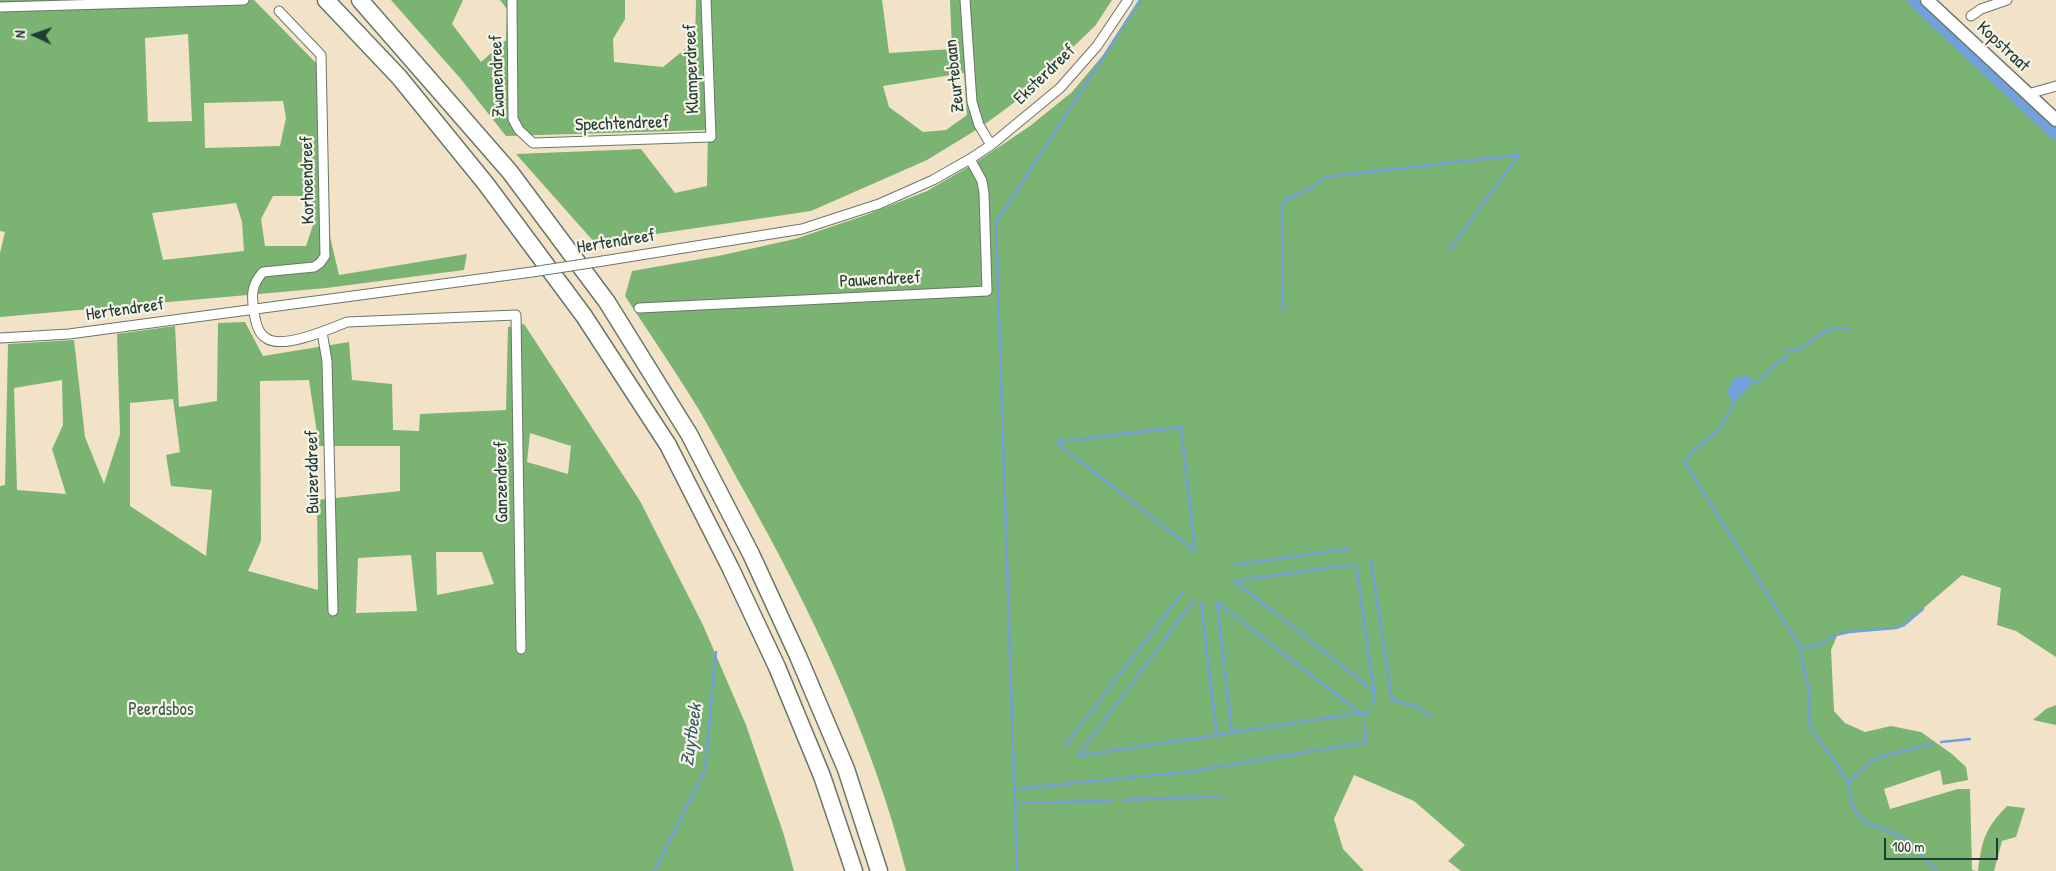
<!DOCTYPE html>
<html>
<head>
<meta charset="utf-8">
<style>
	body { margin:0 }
	#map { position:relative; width:2056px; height:871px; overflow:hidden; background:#f2e3c8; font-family:"Patrick Hand",sans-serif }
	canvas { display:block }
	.north { position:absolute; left:10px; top:10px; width:50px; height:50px; -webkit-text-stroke:4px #f7f3e8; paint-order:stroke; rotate:273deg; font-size:14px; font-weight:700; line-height:20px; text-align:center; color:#1f3d34 }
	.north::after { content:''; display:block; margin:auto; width:18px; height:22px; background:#1f3d34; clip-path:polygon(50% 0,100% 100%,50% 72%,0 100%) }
	.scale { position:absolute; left:1884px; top:838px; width:114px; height:22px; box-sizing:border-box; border:2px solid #1f3d34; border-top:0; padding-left:6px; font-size:15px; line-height:18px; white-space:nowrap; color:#1f3d34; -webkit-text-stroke:4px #f7f3e8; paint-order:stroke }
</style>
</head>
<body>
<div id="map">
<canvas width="2056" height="871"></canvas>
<div class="north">N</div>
<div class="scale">100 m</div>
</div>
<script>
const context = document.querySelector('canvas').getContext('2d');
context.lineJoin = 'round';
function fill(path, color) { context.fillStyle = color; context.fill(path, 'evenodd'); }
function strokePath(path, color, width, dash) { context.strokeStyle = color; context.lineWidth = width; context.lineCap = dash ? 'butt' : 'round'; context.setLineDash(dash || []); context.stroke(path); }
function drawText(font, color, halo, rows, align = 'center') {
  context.font = font + ' "Patrick Hand",sans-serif'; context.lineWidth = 4.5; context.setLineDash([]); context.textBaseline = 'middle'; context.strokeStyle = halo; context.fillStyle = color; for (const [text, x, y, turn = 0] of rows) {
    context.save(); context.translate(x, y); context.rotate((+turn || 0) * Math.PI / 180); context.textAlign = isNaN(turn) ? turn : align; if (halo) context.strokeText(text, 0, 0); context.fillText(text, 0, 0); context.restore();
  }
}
fill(new Path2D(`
	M0 0H254L322 69 326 220 339 275 467 254 464 270 326 288 0 317V253L5 232 0 231ZM188 34 192 121 148 122 145 38ZM283 101 286 118 280 146 205 148 204 103ZM273 196H311L315 219 306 246H265L261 219ZM236 203 242 222 244 251 163 260 152 213Z
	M391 0H463L452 24 481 62 506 40 507 9 500 0H625V19L613 39 614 62 663 67 695 41 696 0H882L889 53 952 49 950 0H1112L1095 26 1019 99 981 127 927 160 811 211 595 243 516 154 641 149 675 193 707 186 708 130 506 136 460 78ZM964 73 967 115 946 130 923 132 889 107 883 86Z
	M1139 0H1919L2056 129V657L2016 631 1997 625 2001 588 1962 575 1904 625 1881 630 1849 631 1837 636 1831 650 1834 711 1845 723 1865 732 1891 726 1921 732 1952 754 1966 767 1968 780 1943 785 1940 770 1884 789 1890 809 1958 789H1970L1972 870 1977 871H1461L1448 861 1465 845 1414 801 1354 775 1334 819 1343 849 1364 871H906C872 736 811 610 743 489 726 459 710 427 691 397 670 363 647 330 625 296L632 271 718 256 795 239 866 215 927 191 975 163 1030 126 1072 92 1104 54Z
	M245 322 263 356 349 342 352 380 392 384 393 430 419 431 420 414 506 410 508 327 524 324 640 501 703 625 746 725 784 835 794 871H0V486L5 485 8 344 74 340 85 437 104 484 120 434 117 334 175 326 179 407 217 401 218 323ZM62 380 63 425 52 449 66 494 17 490 14 388ZM309 380 319 446H400V491L317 500 318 590 248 571 261 541 260 381ZM173 399 180 452 166 455 171 486 212 490 206 556 130 506V403ZM530 433 571 446 568 474 527 462ZM436 552H482L494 584 437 595ZM411 555 417 611 356 613 358 558Z
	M2056 705V725L2033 720 2046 709Z
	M2007 806 2025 808 2016 837 2002 841 1994 871H1978C1982 839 1985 829 2007 806Z`), '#7ab372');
fill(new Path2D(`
	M1743 376H1748L1753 383 1734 403 1727 393 1734 378Z`), '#71a0da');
strokePath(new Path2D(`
	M1283 311 1282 209 1285 200 1315 186 1324 177 1519 155 1449 250
	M1753 383C1768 379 1772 362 1786 358V351L1800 349 1824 332 1834 328 1850 329
	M1734 403 1719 430 1694 450 1684 461 1799 645 1809 691 1810 728 1836 763 1848 783 1851 801 1856 813 1866 822 1904 838 1937 871
	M1181 427 1195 551 1056 442Z
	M1371 561 1392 700 1415 706 1432 717
	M1234 565 1349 549
	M1201 602 1217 736
	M1800 648 1821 644 1836 635 1849 632 1896 628 1904 625 1923 609
	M1374 691 1234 581 1356 564 1374 691V703
	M1232 733 1217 602 1364 716 1370 709
	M1941 742 1970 739
	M1064 747 1182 593
	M1078 756 1360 713
	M1078 756 1194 600
	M1848 783 1871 761 1887 755 1932 744
	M1014 789 1186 772 1366 742 1364 723
	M1122 800 1224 796
	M1015 803 1113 801
	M654 871 704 772 706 760 716 652
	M1017 871 996 223 1140 0`), '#71a0da', 2.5);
strokePath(new Path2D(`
	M1914 0 2056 133`), '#71a0da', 14);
const minor = new Path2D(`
	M512 0 513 119 519 130 533 143 711 137 706 0
	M965 0 972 102 979 125 991 145
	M0 7 244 0
	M279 11 321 55 325 256 320 263 314 267 263 272C252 284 251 295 254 311 255 320 257 333 266 338 282 350 330 329 347 322L516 315 521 649
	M1971 16 1981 9 2007 0
	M2028 94 2056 86
	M603 261 802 229 879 204 933 180 970 159 991 145 1060 88 1097 46 1128 0
	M639 308 987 291 984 193 982 181 970 159
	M322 332 327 361 333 611
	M0 338 69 334 532 272`);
const secondary = new Path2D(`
	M1927 0 2056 120`);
const motorway = new Path2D(`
	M326 0 399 77 486 184 584 316 668 445 730 567 777 667 822 776 854 871
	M360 0 510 172 607 302 689 434 751 554 798 656 846 769 879 871`);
strokePath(minor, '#697768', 11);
strokePath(secondary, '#697768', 15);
strokePath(motorway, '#697768', 19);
strokePath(minor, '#fff', 9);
strokePath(secondary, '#fff', 12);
strokePath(motorway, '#fff', 16);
const minorBridge = new Path2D(`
	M532 272 603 261`);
strokePath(minorBridge, '#697768', 11, []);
strokePath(minorBridge, '#fff', 9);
drawText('18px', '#1f3d34', '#f7f3e8', [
	["Kopstraat",2003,47,43],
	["Klamperdreef",692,69,-92],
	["Eksterdreef",1045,75,-44],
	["Zwanendreef",498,76,-92],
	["Zeurtebaan",955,76,-96],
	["Spechtendreef",622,124,-2],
	["Korhoendreef",308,180,-91],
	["Hertendreef",616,242,-9],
	["Pauwendreef",880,280,-3],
	["Hertendreef",125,310,-8],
	["Buizerddreef",313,472,-91],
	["Ganzendreef",502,482,-91]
]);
drawText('18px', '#375b44', '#f7f3e8', [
	["Peerdsbos",161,710]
]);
drawText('italic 19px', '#385b66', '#f7f3e8', [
	["Zuytbeek",692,735,-82]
]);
</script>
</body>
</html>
